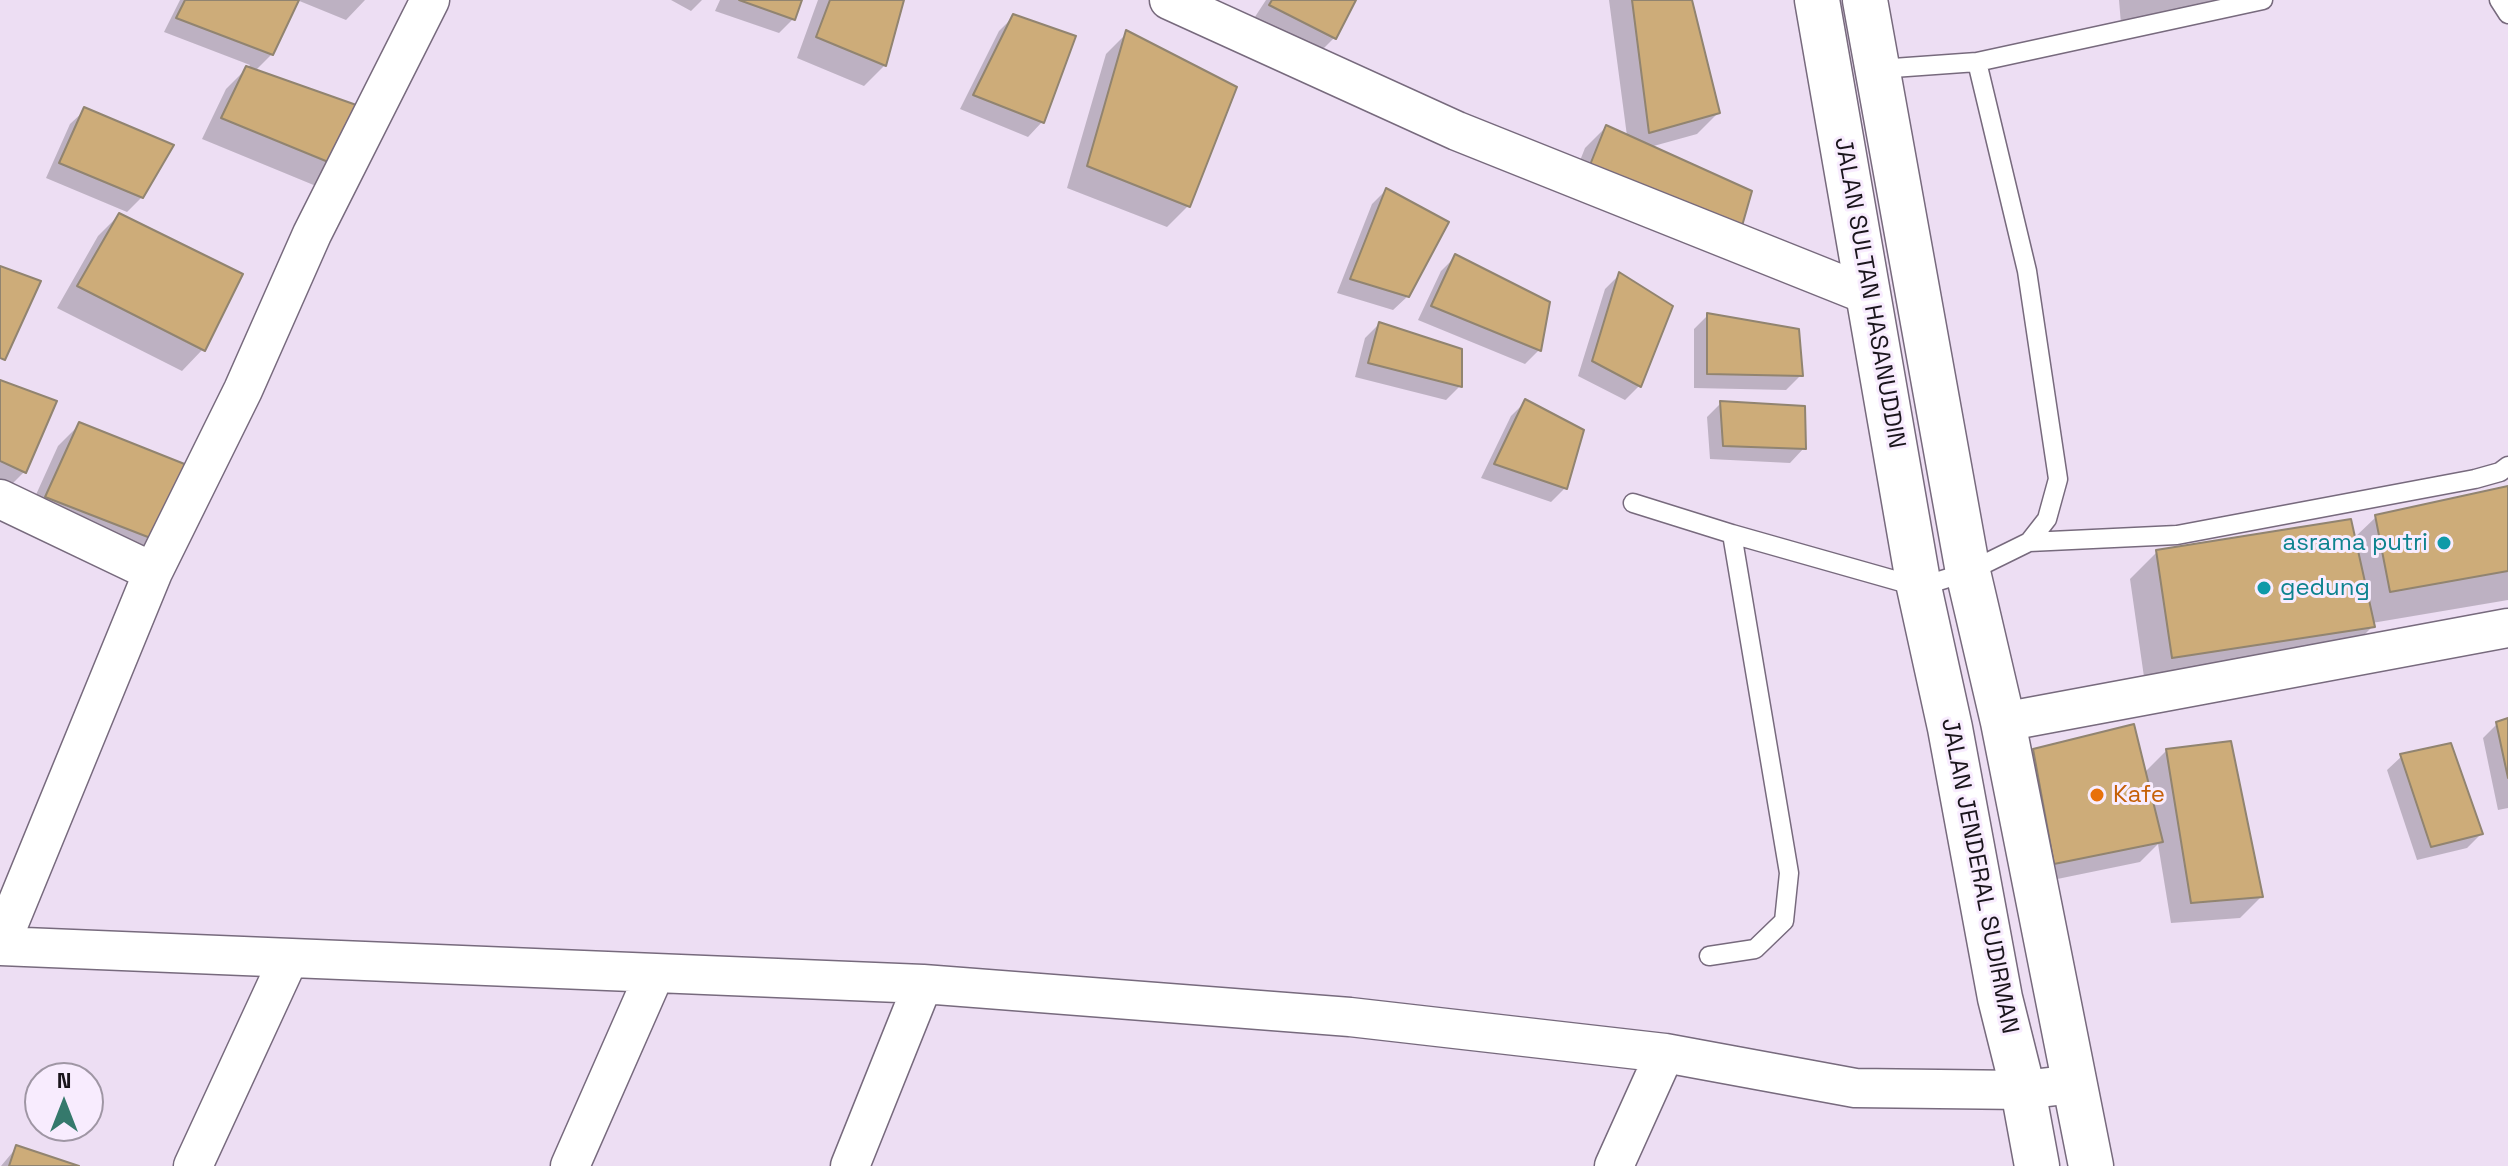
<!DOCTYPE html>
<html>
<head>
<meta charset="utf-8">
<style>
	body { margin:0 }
	#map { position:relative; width:2508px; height:1166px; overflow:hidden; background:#eddef3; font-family:"Space Grotesk",sans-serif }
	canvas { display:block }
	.north { position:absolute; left:24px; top:1062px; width:80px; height:80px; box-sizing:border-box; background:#f8ecfe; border:2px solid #9f96a4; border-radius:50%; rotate:0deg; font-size:22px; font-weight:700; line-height:32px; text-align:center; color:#1a151c }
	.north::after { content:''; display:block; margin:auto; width:28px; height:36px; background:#35796c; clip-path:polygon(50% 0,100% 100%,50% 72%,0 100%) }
</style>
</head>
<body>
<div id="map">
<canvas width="2508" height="1166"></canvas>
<div class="north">N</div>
</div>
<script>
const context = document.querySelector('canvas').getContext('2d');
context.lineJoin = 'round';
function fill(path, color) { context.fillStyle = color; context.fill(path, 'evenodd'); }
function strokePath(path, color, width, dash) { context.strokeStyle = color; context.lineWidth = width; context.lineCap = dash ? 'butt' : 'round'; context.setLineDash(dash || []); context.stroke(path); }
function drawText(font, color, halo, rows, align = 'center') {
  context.font = font + ' "Space Grotesk",sans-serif'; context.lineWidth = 6; context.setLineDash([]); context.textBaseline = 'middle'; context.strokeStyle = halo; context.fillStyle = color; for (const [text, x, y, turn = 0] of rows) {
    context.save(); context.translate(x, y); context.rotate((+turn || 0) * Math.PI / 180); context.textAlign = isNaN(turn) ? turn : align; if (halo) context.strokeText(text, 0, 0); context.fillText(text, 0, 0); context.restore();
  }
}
fill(new Path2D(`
	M180 0H297L272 54 255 71 359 109 316 186 202 139 226 89 250 65 164 32Z
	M297 0H365L346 20Z
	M671 0H702L691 11Z
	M720 0H800L793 19 779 33 715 11Z
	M818 0H902L885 65 864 86 797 58Z
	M1266 0H1354L1334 38 1313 59 1249 26Z
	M1609 0H1690L1718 113 1697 134 1650 147 1717 253 1566 196 1585 148 1606 127 1627 136Z
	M2119 0H2268L2121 24Z
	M1013 17 1073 37 1042 122 1028 137 960 109 999 31Z
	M1127 33 1188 206 1167 227 1067 188 1106 54Z
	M85 110 142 197 127 212 46 178 70 124Z
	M1386 190 1408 296 1393 310 1337 293 1372 204Z
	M119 215 203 349 182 371 57 308 98 236Z
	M1455 257 1539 350 1525 364 1418 320 1441 271Z
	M1619 275 1639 386 1625 400 1578 376 1605 289Z
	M1708 315 1801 375 1786 390 1694 388V329Z
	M1379 324 1460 386 1446 400 1355 377 1365 338Z
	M0 382 25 471 10 486 0 481Z
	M1525 402 1565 488 1551 502 1481 478 1511 416Z
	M1721 403 1804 448 1790 463 1710 459 1707 417Z
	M79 425 151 538 130 559 25 519 58 446Z
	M2508 488V600L2372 623 2373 626 2346 653 2145 684 2130 579 2157 552 2353 539 2376 517Z
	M2508 720V808L2498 810 2483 738 2497 724Z
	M2034 750 2144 773 2167 750 2261 897 2240 918 2171 923 2158 844 2140 862 2033 884 2013 772Z
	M2402 756 2481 834 2467 848 2417 860 2387 770Z
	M17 1147 72 1166H1Z`), '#0003');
const building = new Path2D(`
	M185 0H299L273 55 176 18Z
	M739 0H802L795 20Z
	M830 0H904L886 66 816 37Z
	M1272 0H1356L1336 39 1269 5Z
	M1632 0H1692L1720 113 1649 133Z
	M1013 14 1076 36 1044 123 973 95Z
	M1126 30 1237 87 1190 207 1087 166Z
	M246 66 362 107 338 166 221 118Z
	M84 107 174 145 143 198 59 163Z
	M1606 125 1752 191 1740 233 1586 175Z
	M1386 188 1449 222 1409 297 1350 279Z
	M119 213 243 274 205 351 77 286Z
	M1455 254 1550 302 1541 351 1431 306Z
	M0 266 41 281 5 360 0 358Z
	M1619 272 1673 306 1641 387 1592 361Z
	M1707 313 1799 329 1803 376 1707 374Z
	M1379 322 1462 349V387L1368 363Z
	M0 380 57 401 26 473 0 461Z
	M1525 399 1584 430 1567 489 1494 464Z
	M1720 401 1805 406 1806 449 1723 446Z
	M79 422 187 465 153 539 45 497Z
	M2508 486V571L2390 592 2375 515Z
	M2351 519 2375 627 2172 658 2156 550Z
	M2508 718V778L2496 722Z
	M2134 724 2163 842 2054 864 2033 749Z
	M2231 741 2263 897 2191 903 2166 749Z
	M2451 743 2483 834 2431 847 2400 754Z
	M16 1145 79 1166H9Z`);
fill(building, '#cdac79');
strokePath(building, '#918470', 2);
const lane = new Path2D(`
	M2499 0 2508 14
	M1977 62 2027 271 2058 479 2047 519 2029 542
	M1879 69 1977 62 2263 0
	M1633 503 1732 534 1919 587 1968 572 2029 542 2177 535 2475 479 2500 472 2508 466
	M1709 956 1755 949 1784 921 1789 873 1732 534`);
const street = new Path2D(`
	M1169 0 1457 131 1870 296
	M0 499 153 572
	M2003 722 2508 628
	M0 945 153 572 243 390 312 234 430 0
	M0 946 923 984 1350 1017 1665 1053 1855 1088 2023 1090 2074 1084
	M193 1166 289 958
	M570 1166 655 973
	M850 1166 923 984
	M1614 1166 1665 1053`);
const secondary = new Path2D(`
	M1817 0 1919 587 1950 728 2000 998 2023 1090 2037 1166
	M1865 0 1968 572 2003 722 2091 1166`);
strokePath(lane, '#776a7d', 21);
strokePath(street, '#776a7d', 41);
strokePath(secondary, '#776a7d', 47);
strokePath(lane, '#fff', 18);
strokePath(street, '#fff', 38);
strokePath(secondary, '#fff', 44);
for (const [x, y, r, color] of [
	[2444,543,8,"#0f9aa8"],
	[2264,588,8,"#0f9aa8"],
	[2097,795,8,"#e8710a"]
]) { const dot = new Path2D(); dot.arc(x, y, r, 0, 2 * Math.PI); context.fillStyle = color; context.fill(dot); strokePath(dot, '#f8ecfe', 3); }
drawText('24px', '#1a151c', '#f8ecfe', [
	["JALAN SULTAN HASANUDDIN",1869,293,80],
	["JALAN JENDERAL SUDIRMAN",1979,876,79]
]);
drawText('24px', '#0d838f', '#f8ecfe', [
	["asrama putri",2428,543],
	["gedung",2280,588,"left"]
], 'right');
drawText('24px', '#c56008', '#f8ecfe', [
	["Kafe",2113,795]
], 'left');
</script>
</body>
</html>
